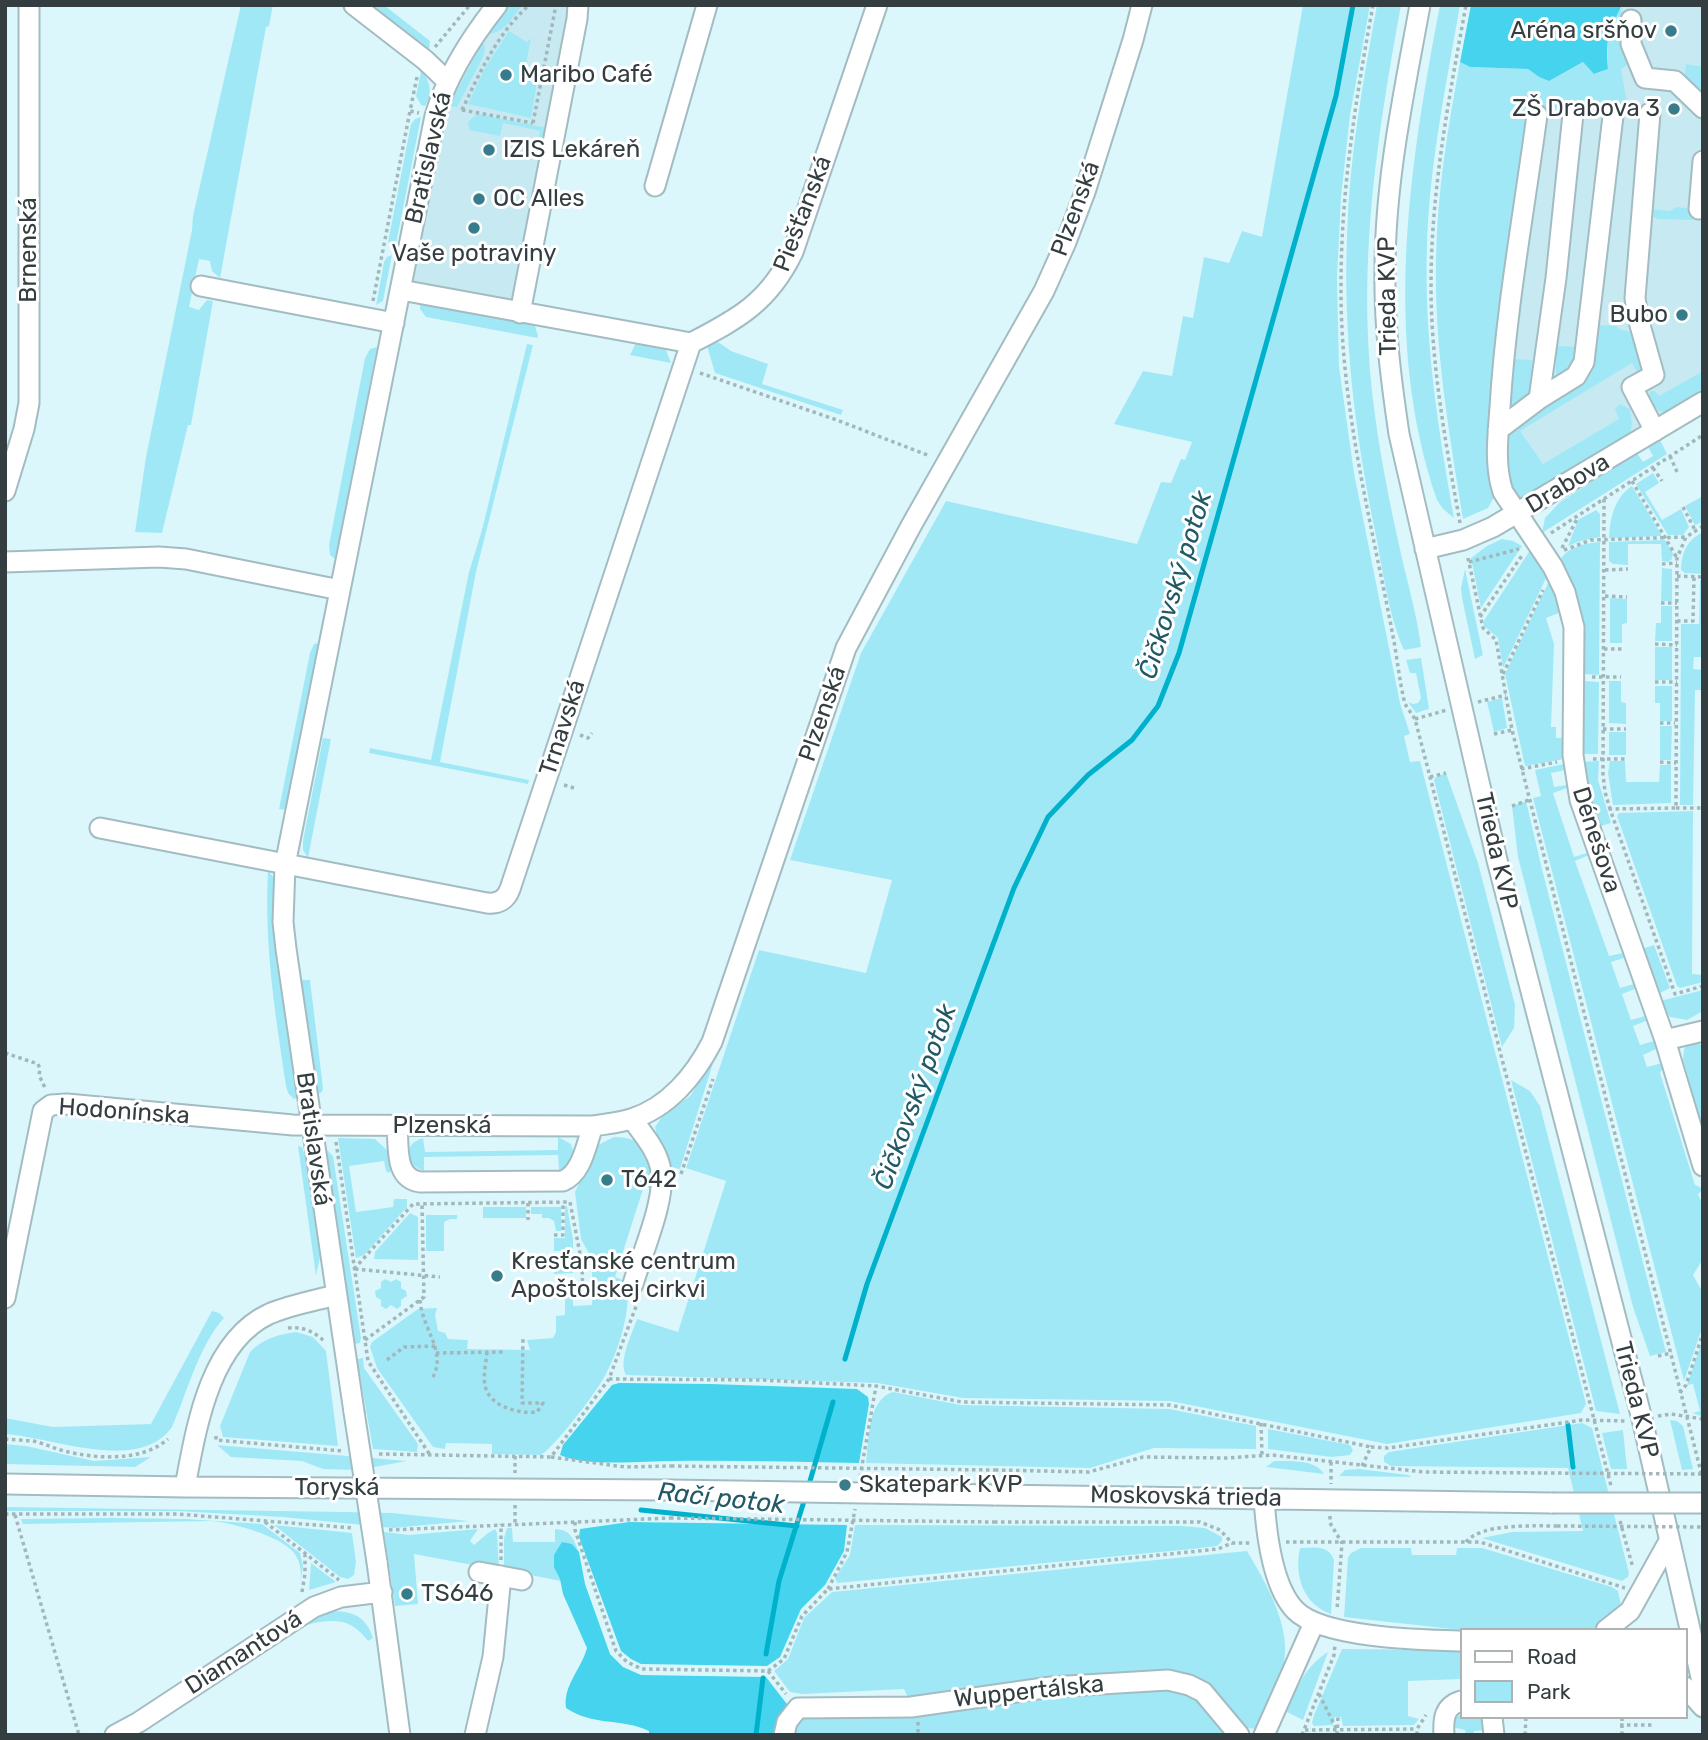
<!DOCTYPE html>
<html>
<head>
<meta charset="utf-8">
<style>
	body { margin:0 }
	#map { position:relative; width:1708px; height:1740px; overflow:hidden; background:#dcf7fc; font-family:Rubik,sans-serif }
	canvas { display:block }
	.frame { position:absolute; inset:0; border:7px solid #343e40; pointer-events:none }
	.legend { position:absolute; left:1460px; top:1628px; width:228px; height:91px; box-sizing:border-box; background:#fff; border:2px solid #aeb2b3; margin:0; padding:9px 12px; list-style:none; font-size:21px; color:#343e40 }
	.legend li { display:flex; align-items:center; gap:14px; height:35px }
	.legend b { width:35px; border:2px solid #aeb2b3 }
</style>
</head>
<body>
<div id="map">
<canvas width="1708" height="1740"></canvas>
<div class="frame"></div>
<ul class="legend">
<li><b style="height:9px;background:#fff"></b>Road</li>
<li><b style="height:19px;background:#a1e8f7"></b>Park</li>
</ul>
</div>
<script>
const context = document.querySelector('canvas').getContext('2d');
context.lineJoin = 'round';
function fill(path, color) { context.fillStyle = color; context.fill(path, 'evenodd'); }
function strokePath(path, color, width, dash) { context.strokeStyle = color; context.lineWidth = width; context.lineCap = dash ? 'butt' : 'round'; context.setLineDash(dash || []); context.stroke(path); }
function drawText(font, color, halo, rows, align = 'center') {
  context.font = font + ' Rubik,sans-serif'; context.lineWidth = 6; context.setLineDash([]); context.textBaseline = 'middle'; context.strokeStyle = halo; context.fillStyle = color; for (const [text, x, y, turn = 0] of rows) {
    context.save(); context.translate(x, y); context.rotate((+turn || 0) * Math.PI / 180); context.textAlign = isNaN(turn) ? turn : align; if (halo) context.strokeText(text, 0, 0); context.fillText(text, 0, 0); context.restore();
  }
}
fill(new Path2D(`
	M497 5H578L520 313 401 290 435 116Z
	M1622 5H1703V404L1518 514 1500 484 1539 108 1632 61 1621 44Z`), '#c7eaf2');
fill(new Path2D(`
	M241 5H273L269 26 266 27 220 278 212 271 210 261 199 259 189 307 199 310 207 300 213 301 191 425H188L162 533 135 532 146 457 192 230 193 216Z
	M371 5H384L430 41 429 50Z
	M509 5H523C513 15 504 35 489 33Z
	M1303 5H1370L1350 115 1341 197 1337 278 1339 367 1354 473 1400 703 1410 734 1404 736 1410 762 1420 761 1586 1404 1581 1413 1387 1444 1170 1401 963 1398 877 1383 626 1375C618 1361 632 1334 637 1319L678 1332 726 1181 686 1168 759 950 866 973 892 880 790 860 861 653 946 501 1137 544 1161 482 1171 483 1181 459 1185 460 1192 442 1114 424 1143 371 1172 376 1183 316 1193 318 1204 257 1229 263 1242 231 1262 237Z
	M1377 5H1401C1377 136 1358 258 1372 391 1378 446 1389 500 1401 554 1408 585 1417 615 1421 647L1404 650C1388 614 1383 570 1375 531 1355 434 1343 336 1347 236 1349 158 1363 82 1377 5Z
	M1440 5H1460C1446 86 1429 166 1427 248 1424 339 1438 428 1454 518L1443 509 1437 500C1382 340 1409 167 1440 5Z
	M1622 7 1621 44 1632 62 1621 69 1627 103 1643 108 1642 116 1602 109 1527 108 1498 328 1495 495 1488 508 1463 519C1449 432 1434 347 1436 259 1437 192 1448 127 1460 62L1470 67 1528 69 1539 77 1549 81 1583 62 1595 74 1608 69C1606 43 1607 28 1622 7Z
	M509 31 527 42 531 38 524 74 538 77 531 118 468 104 485 68Z
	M482 43 485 46 484 55 457 107 449 106Z
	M1686 64 1703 67V97L1691 84 1693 81 1684 79Z
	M421 71C431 81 433 94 425 106L421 105 416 96Z
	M477 114 553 129 549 149 537 147 540 131 503 123 500 136 469 130 468 122Z
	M421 117 396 244 388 242 411 124 415 119Z
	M1676 207 1703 210 1693 220 1658 219 1649 215 1652 209 1670 211Z
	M392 255 383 301 376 305 384 262 387 257Z
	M424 303 534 323 538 336 537 338 426 317 420 309V305Z
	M1597 325 1617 326 1618 329 1636 333 1643 367 1638 374 1632 363 1520 431 1543 464 1619 419 1615 409 1620 404 1630 409 1632 424 1630 434 1516 501 1509 497 1505 437 1592 360Z
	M718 342 731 351 768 364 762 384 843 410 841 415 715 373 707 346Z
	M636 343 666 350 671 363 630 355Z
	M527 344 533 345 476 572 440 762 529 780 528 784 369 753 370 748 431 760 469 572 482 530Z
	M1556 346 1583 347 1580 360 1558 378 1556 376Z
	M377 347 335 559 330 555 329 545 365 358 370 349Z
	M1512 359 1532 360 1531 393 1513 407 1511 402Z
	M1703 371V392C1683 404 1659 429 1649 395L1650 391H1655L1659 396Z
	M1657 441 1661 442 1667 454 1542 533 1545 518 1560 502 1637 453 1643 462 1653 456 1648 447Z
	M1653 473 1659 483 1645 492 1662 520 1681 509 1689 527 1683 535H1668L1636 484Z
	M1632 486 1662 536 1609 538C1610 517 1615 497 1632 486Z
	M1703 496V522L1695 525 1685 506Z
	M1596 510 1600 514V537L1580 541 1568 546 1578 520Z
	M1703 532V574L1685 573 1681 570C1682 552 1686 541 1703 532Z
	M1502 539 1513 541 1522 546 1481 608 1471 558 1487 546Z
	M1665 540 1673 553 1672 559 1668 562 1662 561 1661 544H1628V565L1613 564 1609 561V542Z
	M1600 542 1599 675 1584 674V620L1570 581 1560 561C1566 547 1586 543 1600 542Z
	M1529 552 1534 553 1547 576 1503 668 1498 638 1484 626 1483 622Z
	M1662 568 1672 569V601H1661Z
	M1465 569 1483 655 1475 659 1462 598 1461 588Z
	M1700 580H1703V657H1694L1693 669 1703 670V690H1695L1693 805H1680L1681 624H1699Z
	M1549 581 1561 612 1546 618 1554 644 1551 727H1556V738H1564V759L1525 766 1505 674Z
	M1610 598 1627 599V623L1622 624V643H1610Z
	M1661 606H1672V641H1655L1656 623H1661Z
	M319 643 288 810 279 809 310 653 314 644Z
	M1655 647H1672V680H1655Z
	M1421 658 1429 709 1416 713 1408 702 1413 704 1418 703 1421 698 1416 673H1410L1406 660Z
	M1584 681 1599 682 1598 754H1583Z
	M1609 681H1621V702L1626 703V724L1609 723Z
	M1655 686H1672V721H1660V703H1655Z
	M1502 698 1507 728 1494 732 1487 702Z
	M1660 726H1672L1671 760H1660Z
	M1609 732H1626V755H1609Z
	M323 738 331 739 308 858 303 850V841Z
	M1599 761 1598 780 1611 823 1598 827 1587 792 1582 762Z
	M1610 761H1625L1626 782H1659L1660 765H1671V803L1613 805 1608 773Z
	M1564 764 1565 770 1551 773 1554 787 1567 785V788L1553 793 1574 857 1587 853 1589 855 1575 861 1609 956 1623 953 1624 958 1611 962 1620 988 1634 984 1635 989 1622 994 1631 1020 1645 1016 1646 1021 1633 1026 1640 1045 1654 1041 1656 1049 1643 1055 1647 1067 1662 1063 1663 1068 1660 1073 1695 1185 1700 1187 1702 1190 1698 1194 1703 1206V1259L1693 1275 1703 1293V1325L1684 1381 1533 798 1541 796 1535 770Z
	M1446 773 1478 863 1515 1005 1514 1028 1502 1047 1434 780 1436 777Z
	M1526 801 1542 869 1666 1352 1650 1356 1633 1307 1518 857 1512 806Z
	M1693 811 1692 974 1703 975V982L1680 988 1677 986 1617 816 1619 813Z
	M268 871 274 878V931L276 959 297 1093 296 1098 294 1099 288 1093 286 1086C275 1012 264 946 268 871Z
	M1654 945 1670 988 1658 994 1642 949Z
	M301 980H310L323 1088 322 1092 317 1094Z
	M1703 990V1011L1687 1020 1670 1017 1660 1001Z
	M1698 1043 1703 1046V1129L1683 1059 1684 1049 1687 1045Z
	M714 1060 680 1169 670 1167C668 1152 657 1142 655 1127L663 1115 690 1096Z
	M1511 1080 1530 1091 1540 1106 1620 1414 1596 1411Z
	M558 1137 571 1144 574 1154 567 1168 559 1170 558 1155 424 1157V1171C405 1165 402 1144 423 1138L425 1152 558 1150Z
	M614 1137C650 1137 651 1160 654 1190L644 1186 615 1277 625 1281C634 1304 618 1352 606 1374 597 1392 556 1445 541 1455L492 1454V1444L446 1443 445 1449 433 1447 377 1368 370 1347 372 1342 418 1309 437 1308 435 1315 438 1331 445 1333 448 1339 468 1340 467 1349 530 1350 527 1340 553 1338 556 1332V1316L565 1315V1300L554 1299V1292L573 1293V1306L592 1305V1259L581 1239 575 1192 596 1146Z
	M338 1138 375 1139 389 1152 393 1168 389 1173 386 1171 384 1161 349 1166 356 1212 393 1207 394 1199H407V1207L364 1255 356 1258Z
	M298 1146 302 1147 305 1156 320 1257 316 1276Z
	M327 1150 333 1156 361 1338 360 1343 355 1344 331 1195Z
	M565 1206H567L573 1239V1273L554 1274V1268L565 1267V1251H554V1238H565Z
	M483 1207H526V1218H483Z
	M531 1207H561V1231H556L554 1221 549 1218H542V1214H531Z
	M410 1213 418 1217V1260L374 1259 375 1252Z
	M426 1215H457V1219H450L444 1222V1251H426Z
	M385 1279 391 1282 396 1279 401 1282V1288L406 1291 407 1296 401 1300V1306L397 1309 391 1305 386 1309 381 1306V1300L376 1297 375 1291 381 1288V1282Z
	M212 1311 219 1313 224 1318C199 1345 187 1393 172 1427 139 1474 52 1437 5 1434V1418L53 1427 151 1424Z
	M296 1332 313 1337 326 1351 338 1446 223 1437 220 1426 250 1352C262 1339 279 1334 296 1332Z
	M1703 1339V1417L1693 1413 1700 1411 1693 1384 1687 1385Z
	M363 1358 364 1368 418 1444 417 1452 373 1449 357 1359Z
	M893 1392 961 1405 1169 1409 1256 1426V1449L1154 1448 1090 1468 866 1463C869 1441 867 1400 893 1392Z
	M1670 1420 1677 1421 1683 1426 1693 1469 1682 1470Z
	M1582 1423 1592 1428 1629 1573 1628 1577 1622 1581 1482 1538 1512 1532 1583 1531 1568 1468 1391 1466 1384 1462V1456L1389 1452Z
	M1268 1429 1350 1445 1353 1450 1350 1455 1332 1457 1268 1449Z
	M1623 1430 1627 1469H1611L1602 1433Z
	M5 1444 26 1446 94 1461 151 1457 135 1467 5 1464Z
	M217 1445 407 1461 358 1470 323 1469 302 1461 231 1457Z
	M1274 1461C1289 1461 1316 1459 1324 1474L1266 1467Z
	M1359 1469 1408 1475 1412 1477 1339 1476 1345 1470Z
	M5 1507 346 1512 392 1513 469 1521 393 1528 283 1517 177 1511H5Z
	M112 1518 186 1519 262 1524 300 1553 303 1566 300 1585C302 1573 301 1562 294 1553 281 1536 233 1523 212 1521L23 1524 21 1519Z
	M274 1525 352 1533 356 1562 354 1575 348 1579 340 1577Z
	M855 1525 1182 1526 1205 1528 1222 1537V1541L1217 1546 1192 1549 837 1583 835 1578 850 1555Z
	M507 1528H512L513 1542H555V1529C571 1530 573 1538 579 1552L572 1544 561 1581 504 1570V1538Z
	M478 1529 470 1541 474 1545 488 1533 495 1529 497 1533 499 1570 414 1554 418 1604 395 1606 384 1532 409 1535Z
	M1300 1548C1314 1548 1328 1544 1334 1560L1331 1614C1303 1604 1294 1576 1300 1548Z
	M1361 1548H1411L1412 1555H1456L1457 1548H1482L1612 1587 1618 1591 1622 1610 1604 1623 1589 1630H1461L1344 1617 1348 1558 1351 1553Z
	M1247 1551C1267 1585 1293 1628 1283 1669 1278 1690 1265 1710 1256 1729L1239 1727 1197 1684 909 1700 904 1689 802 1694 790 1692 774 1671 788 1659 804 1618 832 1592Z
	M311 1563 336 1582 309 1590Z
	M334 1611C355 1612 366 1617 373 1638L368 1641C350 1617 333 1619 306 1625L312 1620Z
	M1342 1649 1461 1650V1679L1408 1681V1716L1419 1719 1414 1725 1343 1726 1341 1717H1335L1333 1725 1314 1726 1312 1723 1314 1715Z
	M1328 1652 1303 1720 1287 1712C1297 1688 1305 1666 1328 1652Z
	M1135 1686 1197 1693 1230 1735H766L770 1707Z
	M1461 1714V1717H1482L1487 1730 1474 1731V1735H1466L1465 1730 1452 1727 1454 1719Z`), '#a1e8f7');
fill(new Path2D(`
	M1471 5H1622C1609 31 1605 39 1608 69L1594 74 1583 62 1549 81 1539 77 1528 69 1470 67 1460 62Z
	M619 1383 711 1384 857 1389 868 1397 869 1404 859 1463C797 1462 734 1460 672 1461 644 1461 585 1467 560 1455L563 1445 612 1385Z
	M629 1522 847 1525 844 1551 825 1585 801 1609 780 1657 767 1666 641 1664 631 1659 621 1651 579 1537 580 1529Z
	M562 1542 572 1544 579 1552 585 1584 610 1654 623 1667 641 1675 766 1677 790 1708 780 1735H649V1731C622 1718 592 1726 566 1708 563 1685 581 1670 587 1648L563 1594 560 1579 554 1567V1555Z`), '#46d3ed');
strokePath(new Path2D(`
	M845 1359 867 1284 1014 888 1048 817 1088 775 1132 740 1158 706 1179 653 1336 96 1353 5
	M1568 1425 1573 1467
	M808 1488 833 1402
	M641 1510 797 1526
	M766 1654 779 1581 805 1498
	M756 1735 763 1678`), '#00b1cb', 5);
const minor = new Path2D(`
	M354 5 425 60 447 81
	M1420 5C1404 93 1385 180 1385 270 1384 325 1391 380 1399 434L1497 860 1642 1419 1703 1686
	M1631 20V44L1645 78 1675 81 1703 108
	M1650 113 1635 298 1638 318 1654 375 1632 387 1655 431
	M1537 115C1524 212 1506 309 1500 407 1498 435 1494 465 1503 492L1553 567 1565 592 1574 627 1573 755 1580 800 1665 1040 1703 1166
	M655 186 707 5
	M1699 209 1703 161
	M201 286 394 323
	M401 290 691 343C738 319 769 302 793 252L877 5
	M520 313 577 19 578 5
	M1539 399 1556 278 1573 114
	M1498 430 1539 399 1576 376 1584 362 1613 116
	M5 491 24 429 29 403V5
	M1425 549 1463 540 1493 527 1703 402
	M5 562 159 557 186 559 340 590
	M100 828 487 903C498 904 506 900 510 889L691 343
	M1665 1040 1703 1031
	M632 1119C643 1134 656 1149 660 1166 668 1196 642 1253 633 1284
	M397 1126C399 1147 394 1178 420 1182L563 1181C582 1173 586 1145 593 1126
	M5 1298 43 1111 51 1105 67 1104 293 1125 593 1126C605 1124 619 1123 631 1119 668 1108 695 1075 712 1042L846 648 911 526 1044 291 1066 242 1085 192 1133 40 1142 5
	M354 1412 286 949 283 922 285 865 435 116C447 75 470 39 497 5
	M5 1484 185 1487 670 1490
	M185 1487C196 1429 209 1342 269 1314 290 1305 313 1301 336 1295
	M994 1495 1552 1503
	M1264 1498C1266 1530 1272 1586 1295 1610 1322 1638 1422 1640 1461 1641
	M377 1562 400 1735
	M479 1572 522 1580
	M1606 1630 1630 1611 1669 1541
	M1685 1687 1703 1707
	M1492 1717 1494 1735
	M115 1735 139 1722 314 1607 341 1597 382 1592
	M475 1735 493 1657 501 1576
	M784 1735 787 1722 798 1708 911 1707 1051 1687 1168 1680 1189 1685 1203 1692 1239 1735
	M1264 1735 1314 1623
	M1444 1735C1443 1719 1444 1706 1461 1701`);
strokePath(minor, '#a3bcc2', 23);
strokePath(new Path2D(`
	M1373 5C1356 98 1341 190 1341 285 1340 403 1370 516 1392 631 1397 655 1399 680 1405 704L1415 719 1430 777 1611 1486
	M435 47 470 5
	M417 77 410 111 419 113
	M462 110C480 72 497 34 529 5
	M462 110 533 123
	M533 123 556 5
	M373 301 410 111
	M700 373 834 419 930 456
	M1670 456 1677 472
	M1653 468 1662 481
	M1632 481 1677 558
	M1604 499 1603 774 1605 792 1610 809
	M1683 507 1695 530
	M1460 523C1446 445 1431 365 1431 285 1431 190 1449 98 1466 5
	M1703 526 1686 537 1677 558 1676 808 1610 809 1675 994 1703 986
	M1551 533 1703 435
	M1562 548 1578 517
	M1564 550 1591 540 1686 537
	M1468 558 1483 628 1496 640 1512 730 1703 1480
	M1469 562 1519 549
	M1662 564 1677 563
	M1605 570 1628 569
	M1677 576 1703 577
	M1605 596 1627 597
	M1661 603H1677
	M1480 617 1523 554
	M1677 621H1693L1694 577
	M1655 644 1677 645
	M1604 649H1622
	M1503 674 1543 590
	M1592 677H1621
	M1655 682H1677
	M1478 702 1506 695
	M1415 719 1447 710
	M1660 723H1675
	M1603 729H1626
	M1494 734 1512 730
	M580 735 588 738 592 733
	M1593 759H1626
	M1660 762 1676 763
	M1521 769 1557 762
	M1430 777 1446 773
	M564 785 574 788
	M1512 806 1529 800
	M1676 808H1703
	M5 1053 38 1064 40 1069 39 1075 46 1090
	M336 1142 368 1361 430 1455
	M681 1174 713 1079
	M528 1203V1220
	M554 1235H563V1202
	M354 1269 413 1204 570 1202 582 1264 583 1300
	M355 1269 440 1277
	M420 1300C422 1330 449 1353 431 1380
	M288 1328C303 1326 315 1332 325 1342
	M365 1340 424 1297 422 1205
	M487 1352C486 1363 483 1376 485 1386 490 1407 519 1414 537 1412L543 1403H522L523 1338
	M436 1353 503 1352
	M1658 1356 1672 1353
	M387 1360 404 1347 436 1346
	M609 1379 761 1380 876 1386
	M1680 1393 1686 1385 1703 1333
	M1658 1416 1671 1414 1703 1419
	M1261 1423 1262 1455
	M216 1436V1440L343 1451
	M5 1439C14 1440 24 1440 33 1441 43 1443 53 1448 64 1451 96 1459 142 1462 168 1439
	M379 1454 551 1457 609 1379 638 1301
	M515 1456V1473
	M551 1457 625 1467 671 1466
	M1331 1462V1484
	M1362 1466 1371 1447 1388 1448 1582 1420 1626 1421
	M995 1470 1089 1472 1143 1457 1226 1458 1272 1455 1424 1472 1544 1473
	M860 1477 876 1386 962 1402 1170 1405 1371 1447
	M515 1505V1524
	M5 1514H177L354 1528
	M15 1515 79 1735
	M1330 1516V1523L1342 1543 1337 1610
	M1620 1521 1633 1568
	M265 1522 339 1580
	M575 1522V1530L616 1651 627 1662 642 1669 768 1671 784 1659 802 1616 828 1589 1218 1549 1232 1543
	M994 1522H1200L1220 1530 1232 1543H1250
	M389 1530 670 1518
	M1286 1542H1480L1625 1588
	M1466 1542C1481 1523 1534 1526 1557 1526
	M501 1560V1524
	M828 1589 847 1552 855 1509
	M302 1592 305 1574V1555
	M768 1671 786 1694
	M1319 1694 1337 1730
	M918 1722V1735
	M1620 1725H1654
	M1305 1730 1417 1729
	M1302 1735 1334 1655 1335 1645
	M1337 1735 1338 1717
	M1417 1735V1729L1426 1715
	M1525 1735 1526 1717
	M1622 1735V1717`), '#a2b7bb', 3.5, [3.5, 3.5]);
strokePath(minor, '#fff', 19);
const minorBridge = new Path2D(`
	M354 1412 377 1562
	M670 1490 994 1495
	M1552 1503H1703`);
strokePath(minorBridge, '#a3bcc2', 23, []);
strokePath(new Path2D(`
	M671 1466 995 1470
	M1544 1473 1703 1474
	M670 1518 994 1522
	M1557 1526 1703 1527`), '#a2b7bb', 3.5, [3.5, 3.5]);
strokePath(minorBridge, '#fff', 19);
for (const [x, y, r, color] of [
	[1671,31,7,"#377c8a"],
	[506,75,7,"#377c8a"],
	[1674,109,7,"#377c8a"],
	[489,150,7,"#377c8a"],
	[479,199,7,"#377c8a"],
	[474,228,7,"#377c8a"],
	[1682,315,7,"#377c8a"],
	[607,1180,7,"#377c8a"],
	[497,1276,7,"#377c8a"],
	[845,1485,7,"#377c8a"],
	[407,1594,7,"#377c8a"]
]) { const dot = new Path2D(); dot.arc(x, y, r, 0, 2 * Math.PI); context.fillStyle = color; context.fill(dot); strokePath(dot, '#fff', 2.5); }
drawText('24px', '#343e40', '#fff', [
	["Aréna sršňov",1657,31,"right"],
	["Maribo Café",520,75],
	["ZŠ Drabova 3",1660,109,"right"],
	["IZIS Lekáreň",503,150],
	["OC Alles",493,199],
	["Vaše potraviny",474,254,"center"],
	["Bubo",1668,315,"right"],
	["T642",621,1180],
	["Kresťanské centrum",511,1262],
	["Apoštolskej cirkvi",511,1290],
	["Skatepark KVP",859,1485],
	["TS646",421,1594]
], 'left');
drawText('24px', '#343e40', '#fff', [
	["Bratislavská",429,158,-77],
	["Plzenská",1076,209,-70],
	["Piešťanská",803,214,-69],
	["Brnenská",29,250,-90],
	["Trieda KVP",1388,296,-91],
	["Drabova",1568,484,-31],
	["Plzenská",823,714,-71],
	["Trnavská",563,728,-72],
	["Dénešova",1596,840,72],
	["Trieda KVP",1496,851,77],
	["Hodonínska",124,1112,4],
	["Plzenská",442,1126],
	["Bratislavská",313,1139,82],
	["Trieda KVP",1636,1400,76],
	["Toryská",337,1488],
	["Moskovská trieda",1186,1497,1],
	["Diamantová",244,1653,-33],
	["Wuppertálska",1029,1692,-6]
]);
drawText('italic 26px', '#215a65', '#fff', [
	["Čičkovský potok",1176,585,-73],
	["Čičkovský potok",916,1097,-70],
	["Račí potok",721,1499,6]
]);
</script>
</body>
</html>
